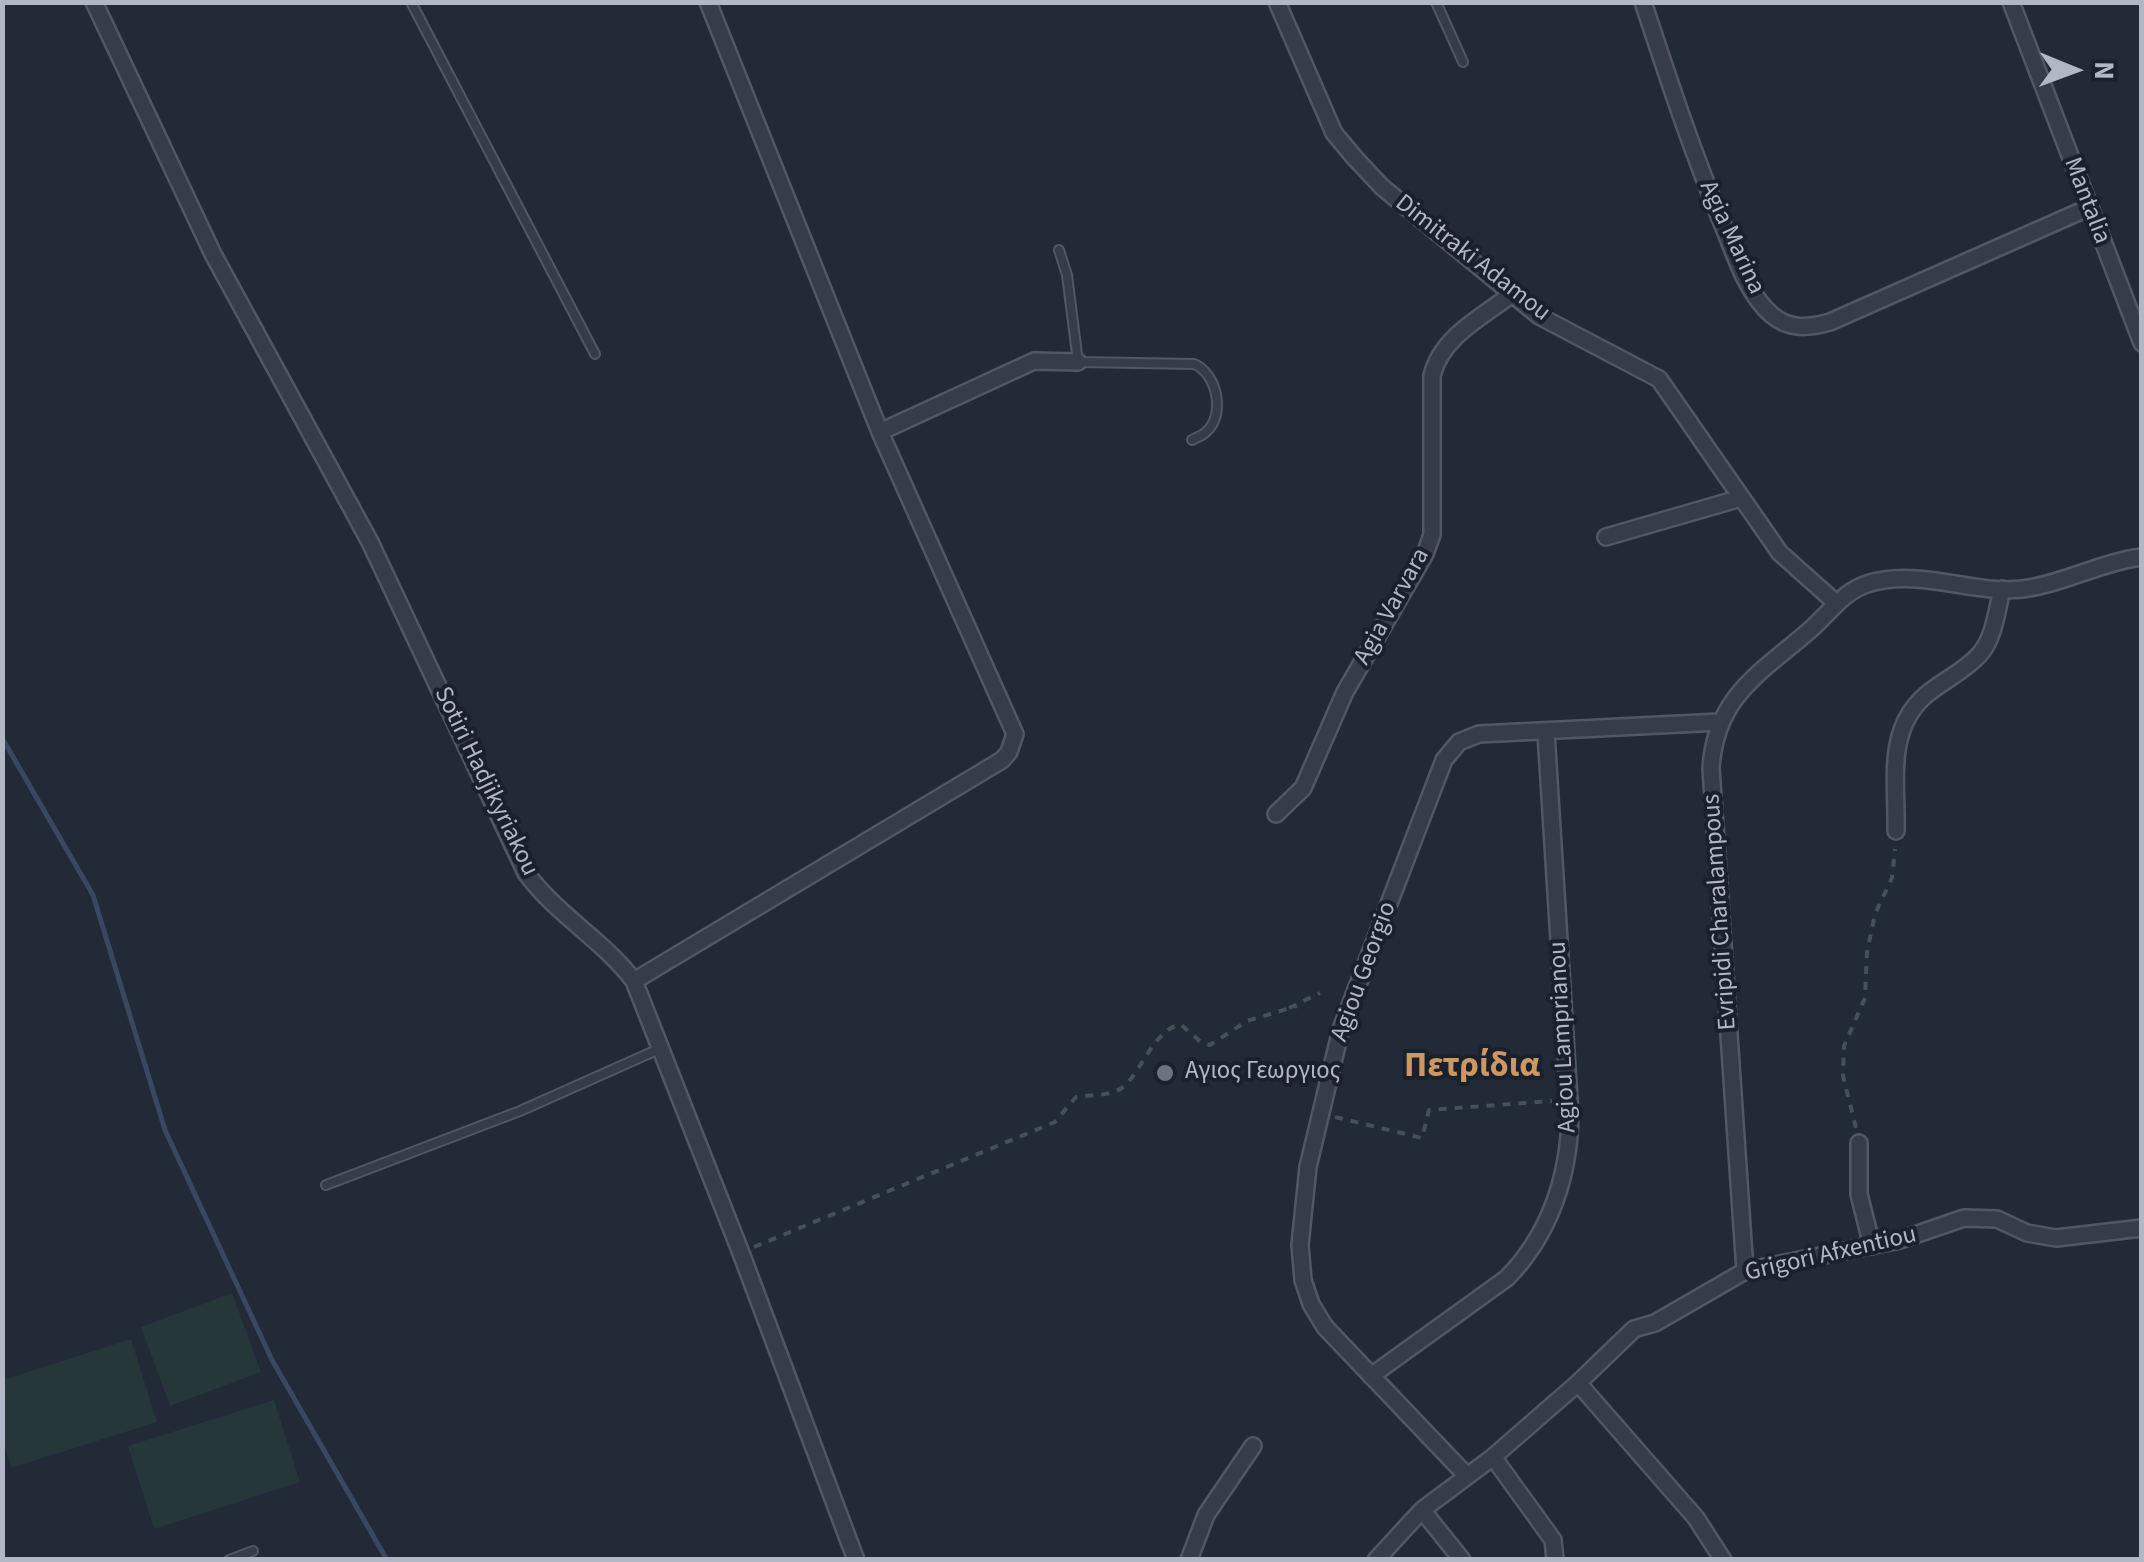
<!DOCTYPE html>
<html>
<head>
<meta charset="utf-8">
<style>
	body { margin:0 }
	#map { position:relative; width:2144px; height:1562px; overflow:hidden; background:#232a37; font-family:"Source Sans 3",sans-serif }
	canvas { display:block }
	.frame { position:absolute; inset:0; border:5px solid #b1b7c4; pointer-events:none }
	.north { position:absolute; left:2024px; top:20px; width:100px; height:100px; -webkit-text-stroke:8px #1b212c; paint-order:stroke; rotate:91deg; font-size:28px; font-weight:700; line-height:40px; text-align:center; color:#b1b7c4 }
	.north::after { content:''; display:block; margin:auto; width:35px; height:45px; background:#b1b7c4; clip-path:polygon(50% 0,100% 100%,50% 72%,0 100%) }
</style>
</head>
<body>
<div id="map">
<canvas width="2144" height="1562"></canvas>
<div class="frame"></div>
<div class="north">N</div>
</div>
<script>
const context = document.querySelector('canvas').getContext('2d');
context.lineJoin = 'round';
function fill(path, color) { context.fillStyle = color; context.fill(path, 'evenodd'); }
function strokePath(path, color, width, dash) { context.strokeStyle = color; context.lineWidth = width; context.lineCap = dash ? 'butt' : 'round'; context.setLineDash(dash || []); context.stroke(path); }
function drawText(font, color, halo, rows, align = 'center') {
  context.font = font + ' "Source Sans 3",sans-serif'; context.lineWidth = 8; context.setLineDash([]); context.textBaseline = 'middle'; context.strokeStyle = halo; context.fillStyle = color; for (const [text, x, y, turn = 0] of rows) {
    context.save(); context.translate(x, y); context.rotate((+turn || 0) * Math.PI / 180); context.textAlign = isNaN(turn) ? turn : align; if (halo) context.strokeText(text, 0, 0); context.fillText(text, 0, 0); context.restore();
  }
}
fill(new Path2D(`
	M232 1293 261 1372 170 1406 141 1327Z
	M131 1339 157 1422 11 1468 3 1442V1380Z
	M274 1400 300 1482 154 1529 128 1446Z`), '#253739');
strokePath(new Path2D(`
	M2 738 93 895 165 1130 272 1360 387 1560`), '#394760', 5);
const service = new Path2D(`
	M411 2 595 354
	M1436 2 1463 62
	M1059 250 1067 275 1078 362 1194 364C1217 373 1226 415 1206 432 1202 436 1197 437 1192 440
	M326 1185 520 1111 659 1049
	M229 1560 253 1551`);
const minor = new Path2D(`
	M94 2 213 254 370 542 526 873C557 915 603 940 634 981L741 1253 856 1560
	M1277 2 1334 133 1354 157 1382 187 1539 316 1659 379 1780 553 1835 602
	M1643 2C1668 78 1693 154 1724 228 1736 257 1747 294 1772 315 1789 330 1809 328 1830 322L2088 208
	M2011 2 2142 343
	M880 432 1034 361 1078 362
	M1606 537 1741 498
	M1276 814 1303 788 1345 692 1425 554 1432 535V376C1441 337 1482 317 1512 294
	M1896 831C1897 799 1891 760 1902 730 1917 687 1953 683 1979 655 1994 639 1997 610 2002 589
	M634 981 1002 760 1009 752 1015 734 880 432 708 2
	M1859 1143V1194L1872 1246
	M1745 1271 1711 768C1716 695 1761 673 1810 630 1836 607 1846 585 1884 580 1931 573 1976 594 2022 589 2063 584 2101 562 2142 557
	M1371 1376 1507 1278C1550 1234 1569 1176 1570 1116L1546 733
	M1578 1383 1696 1518 1723 1560
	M1493 1457 1553 1540 1555 1560
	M1466 1475 1325 1327 1311 1304 1303 1280 1300 1245 1308 1167 1341 1029 1444 760 1459 742 1479 734 1720 722
	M1422 1510 1462 1560
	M1189 1560 1206 1515 1253 1446
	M1376 1560 1422 1510 1493 1457 1578 1383 1634 1329 1655 1323 1745 1271 1900 1240 1964 1218 1997 1219 2027 1233 2056 1238 2142 1228`);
strokePath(service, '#515763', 12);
strokePath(minor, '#515763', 20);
strokePath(new Path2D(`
	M1289 1008 1320 993
	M1335 1117 1422 1138 1429 1110 1552 1101
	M1856 1128 1843 1076 1844 1046 1865 998 1867 952 1875 914 1892 878 1895 849
	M754 1247 1055 1122 1076 1097C1088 1095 1104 1096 1116 1091 1139 1083 1148 1034 1180 1024L1201 1042 1210 1045 1247 1021 1297 1006`), '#425256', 4, [8, 8]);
strokePath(service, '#363c48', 8);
strokePath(minor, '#363c48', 15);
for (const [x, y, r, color] of [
	[1165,1073,10,"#6b7280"]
]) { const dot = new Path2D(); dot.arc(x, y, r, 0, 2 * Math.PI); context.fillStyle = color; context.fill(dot); strokePath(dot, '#1b212c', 4); }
drawText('25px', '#b1b7c4', '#1b212c', [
	["Mantalia",2086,201,69],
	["Agia Marina",1731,238,65],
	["Dimitraki Adamou",1472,259,38],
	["Agia Varvara",1393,607,-61],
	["Sotiri Hadjikyriakou",485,782,64],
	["Evripidi Charalampous",1721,912,-94],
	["Agiou Georgio",1365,972,-70],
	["Agiou Lamprianou",1564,1037,-93],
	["Grigori Afxentiou",1831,1255,-13]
]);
drawText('25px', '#b1b7c4', '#1b212c', [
	["Αγιος Γεωργιος",1185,1073]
], 'left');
drawText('bold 35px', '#cb9864', '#1b212c', [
	["Πετρίδια",1472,1068]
]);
</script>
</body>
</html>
